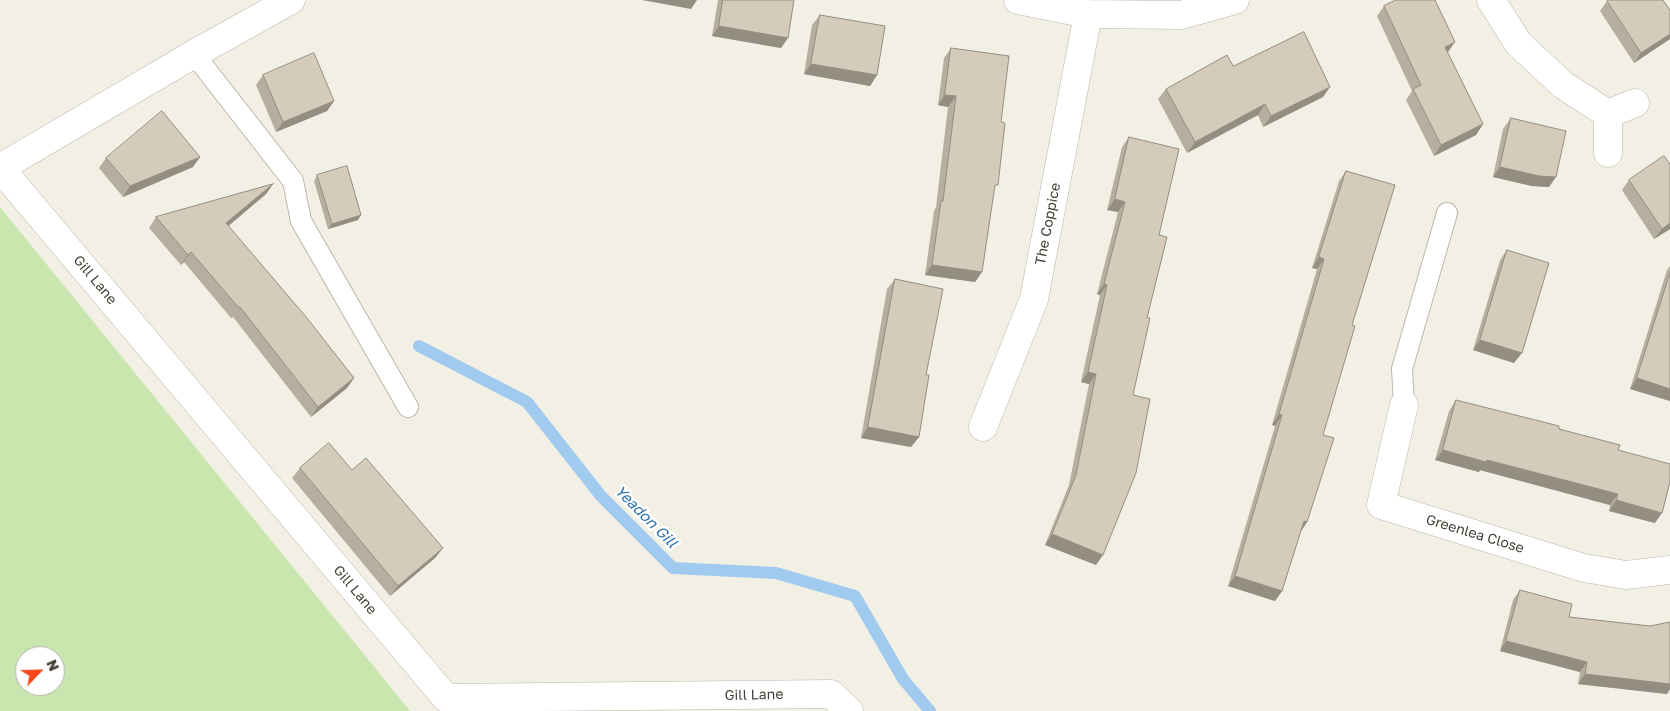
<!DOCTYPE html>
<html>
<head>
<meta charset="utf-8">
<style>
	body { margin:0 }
	#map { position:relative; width:1670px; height:711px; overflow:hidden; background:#f2efe5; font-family:"Golos Text",sans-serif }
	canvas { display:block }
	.north { position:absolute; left:15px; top:646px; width:50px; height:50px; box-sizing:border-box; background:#fff; border:1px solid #b4b2ae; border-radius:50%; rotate:66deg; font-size:14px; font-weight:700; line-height:20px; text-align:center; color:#443f35 }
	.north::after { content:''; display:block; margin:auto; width:18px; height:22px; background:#f74717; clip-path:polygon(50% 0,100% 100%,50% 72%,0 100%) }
</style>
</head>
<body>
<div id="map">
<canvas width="1670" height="711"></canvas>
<div class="north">N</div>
</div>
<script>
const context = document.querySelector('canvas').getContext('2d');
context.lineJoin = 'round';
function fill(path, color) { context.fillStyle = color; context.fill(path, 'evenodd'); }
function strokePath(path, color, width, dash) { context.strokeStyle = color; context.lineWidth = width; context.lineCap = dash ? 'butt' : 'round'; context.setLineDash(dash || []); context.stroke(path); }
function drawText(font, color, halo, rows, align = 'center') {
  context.font = font + ' "Golos Text",sans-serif'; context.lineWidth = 5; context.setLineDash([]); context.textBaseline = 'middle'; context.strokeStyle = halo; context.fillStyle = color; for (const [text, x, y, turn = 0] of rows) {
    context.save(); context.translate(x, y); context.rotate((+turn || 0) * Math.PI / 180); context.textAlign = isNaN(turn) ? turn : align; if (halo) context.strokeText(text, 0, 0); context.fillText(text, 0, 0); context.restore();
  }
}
fill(new Path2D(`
	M0 207 410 711H0ZM25 656H55V686H25Z`), '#c9e6ae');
strokePath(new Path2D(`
	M419 346 527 402 601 496 673 568 776 573 855 596 903 679 930 711`), '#a1caef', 12);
const service = new Path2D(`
	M194 54 293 181 301 221 408 407
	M1404 405 1402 369 1447 213`);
const minor = new Path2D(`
	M1018 0 1088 14 1181 15 1235 0
	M1491 0 1518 43 1563 85 1608 114 1635 103
	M1608 153V114
	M0 168 446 698 831 694 849 711
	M0 168 194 54 291 0
	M1404 405 1381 505 1584 568 1626 575 1670 570
	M983 427 1034 299 1088 14`);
strokePath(service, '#bdb7a8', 22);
strokePath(minor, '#bdb7a8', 29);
strokePath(service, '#fff', 20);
strokePath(minor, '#fff', 28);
fill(new Path2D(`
	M718 0H794L781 48 712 36Z
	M1607 1 1670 10V39L1634 63 1600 11Z
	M1384 6 1448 52H1447L1483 124 1476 135 1434 156 1406 100 1412 91 1377 16Z
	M820 15 877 75 870 86 804 74 812 25Z
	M951 48 1001 122 994 190 982 272 975 282 925 275 934 211 936 207 948 107 938 105 944 58Z
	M1233 66 1323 97 1263 127 1258 115 1187 153 1158 99 1166 89Z
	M263 75 334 101 327 111 276 132 256 85Z
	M1511 118 1549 187 1532 186 1493 177 1503 129Z
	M1129 137 1159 235 1147 318 1096 565 1045 545 1069 485 1089 384 1081 382 1100 295 1097 294 1118 212 1107 210 1122 147Z
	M106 158 193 167 123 197 99 168Z
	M1346 171 1352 325 1323 435 1307 522 1301 531 1282 591 1275 601 1228 586 1275 426 1272 425 1317 269 1312 268 1339 181Z
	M317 175 358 220 328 229 314 181Z
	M1629 180 1670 229 1654 239 1622 190Z
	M273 184 266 194 228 226 354 378 347 388 311 417 233 317 231 318 184 262 181 265 149 228 156 217Z
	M1507 250 1514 363 1473 350 1500 260Z
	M1670 266V401L1630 389 1667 270Z
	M895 279 926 375 919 437 911 447 861 438 887 289Z
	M1456 400 1559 429 1618 450 1655 523 1609 511 1610 505 1480 470 1479 472 1435 460 1449 411Z
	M300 468 352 470 443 548 435 558 390 596 292 478Z
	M1520 590 1569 617 1650 626 1670 622V689L1667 694 1578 684 1580 672 1500 651 1513 600Z`), '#b6afa0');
fill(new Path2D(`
	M642 0H697L691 9Z
	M719 26 788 38 781 48 712 36Z
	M1670 34V39L1634 63 1641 53Z
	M1455 42 1448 52 1437 57 1445 47Z
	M811 64 877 75 870 86 804 74Z
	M1330 87 1323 97 1263 127 1271 116Z
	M945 95 956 96 948 107 938 105Z
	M334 101 327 111 276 132 283 122Z
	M1265 104 1258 115 1187 153 1195 142Z
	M1483 124 1476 135 1434 156 1441 145Z
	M200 157 193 167 123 197 130 186Z
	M1500 167 1556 177 1549 187 1532 186 1493 177Z
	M273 184 266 194 219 234 226 223Z
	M1115 199 1125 202 1118 212 1107 210Z
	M361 215 358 220 328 229 332 224Z
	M1670 223V229L1654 239 1662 229Z
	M191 252 184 262 181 265 188 255Z
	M1319 257 1324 259 1317 269 1312 268Z
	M932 265 982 272 975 282 925 275Z
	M1104 284 1107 285 1100 295 1097 294Z
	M1480 340 1522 353 1514 363 1473 350Z
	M1088 372 1096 374 1089 384 1081 382Z
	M354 378 347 388 311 417 318 407Z
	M1637 378 1670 389V401L1630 389Z
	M1279 414 1282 415 1275 426 1272 425Z
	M868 427 919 437 911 447 861 438Z
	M1443 450 1487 460 1618 494 1610 505 1480 470 1479 472 1435 460Z
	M1616 500 1662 513 1655 523 1609 511Z
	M1304 521 1307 522 1300 533Z
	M1052 534 1103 555 1096 565 1045 545Z
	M443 548 435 558 390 596 398 586Z
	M1235 576 1282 591 1275 601 1228 586Z
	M1506 641 1587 662 1580 672 1500 651Z
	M1585 674 1670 684V689L1667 694 1578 684Z`), '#948e82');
const building = new Path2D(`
	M723 0H794L788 38 719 26Z
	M1396 0H1435L1455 42 1445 47 1483 124 1441 145 1413 89 1421 85 1384 6Z
	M1608 0H1663L1670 10V34L1641 53 1607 1Z
	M820 15 885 26 877 75 811 64Z
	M1304 32 1330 87 1271 116 1265 104 1195 142 1166 89 1227 55 1233 66Z
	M951 48 1009 56 1001 122 1005 123 998 185H995L982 272 932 265 941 201H943L956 96 945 95Z
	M314 53 334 101 283 122 263 75Z
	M162 111 200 157 130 186 106 158Z
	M1511 118 1566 131 1556 177 1539 176 1500 167Z
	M1129 137 1179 149 1159 235 1167 237 1147 318H1150L1133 395 1150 399 1136 473 1103 555 1052 534 1076 475 1096 374 1088 372 1107 285 1104 284 1125 202 1115 199Z
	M1664 156 1670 164V223L1662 229 1629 180Z
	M347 166 361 215 332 224 317 175Z
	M1346 171 1395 185 1352 325 1355 326 1323 435 1334 438 1307 522 1304 521 1282 591 1235 576 1282 415 1279 414 1324 259 1319 257Z
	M273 184 226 223 307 318 354 378 318 407 240 307 239 308 191 252 188 255 156 217Z
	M1507 250 1549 263 1522 353 1480 340Z
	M1670 273V389L1637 378Z
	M895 279 943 289 926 375H929L919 437 868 427Z
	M1456 400 1559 426V429L1620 445 1618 450 1670 464V482L1662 513 1616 500 1618 494 1487 460 1486 462 1443 450Z
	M329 443 352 470 366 458 443 548 398 586 300 468Z
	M1520 590 1572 604 1569 617 1650 626 1670 622V684L1585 674 1587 662 1506 641Z`);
fill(building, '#d4cbba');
strokePath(building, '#948e82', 1);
drawText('14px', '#443f35', '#fff', [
	["The Coppice",1048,224,-79],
	["Gill Lane",95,280,50],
	["Greenlea Close",1475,534,17],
	["Gill Lane",355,590,50],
	["Gill Lane",754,695,-1]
]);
drawText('italic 15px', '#2f71af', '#fff', [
	["Yeadon Gill",646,517,45]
]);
</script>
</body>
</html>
